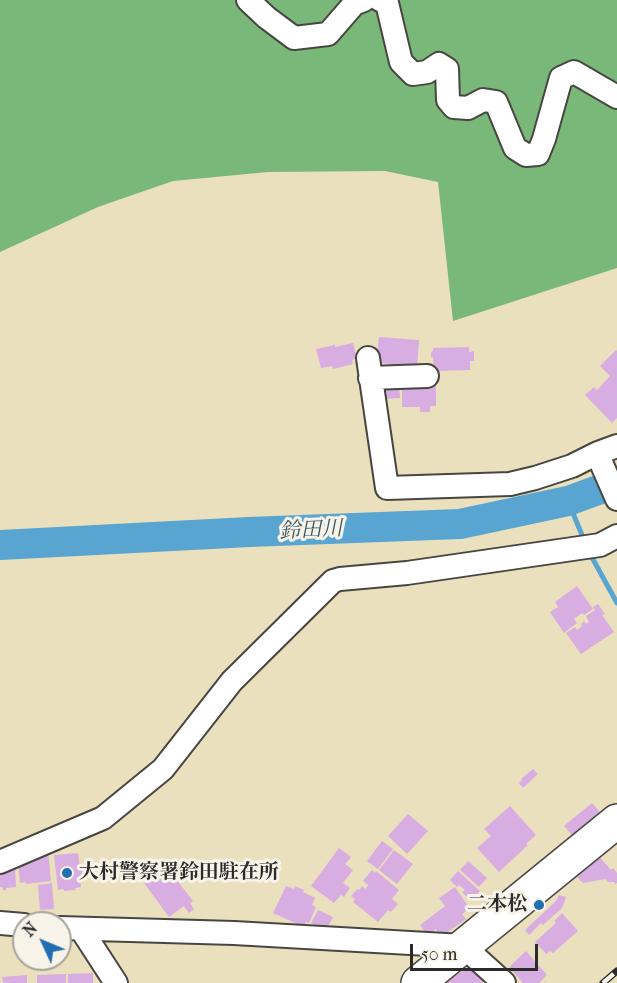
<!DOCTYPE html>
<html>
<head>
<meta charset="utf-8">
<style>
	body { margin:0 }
	#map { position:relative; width:617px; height:983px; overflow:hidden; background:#eae0bd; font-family:"IM FELL French Canon",serif }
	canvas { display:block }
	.north { position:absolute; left:12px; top:911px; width:60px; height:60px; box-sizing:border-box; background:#f7f3e8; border:2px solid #a5a39c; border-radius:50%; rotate:314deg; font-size:16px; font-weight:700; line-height:24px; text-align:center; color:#2b2b2b }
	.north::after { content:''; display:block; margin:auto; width:21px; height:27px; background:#1f6fb2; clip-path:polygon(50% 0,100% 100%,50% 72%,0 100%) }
	.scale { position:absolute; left:410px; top:944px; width:128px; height:27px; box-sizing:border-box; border:3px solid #2b2b2b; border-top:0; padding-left:8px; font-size:18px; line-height:21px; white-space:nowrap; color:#2b2b2b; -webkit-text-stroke:4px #f7f3e8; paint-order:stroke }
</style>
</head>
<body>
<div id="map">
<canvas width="617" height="983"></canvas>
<div class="north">N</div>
<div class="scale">50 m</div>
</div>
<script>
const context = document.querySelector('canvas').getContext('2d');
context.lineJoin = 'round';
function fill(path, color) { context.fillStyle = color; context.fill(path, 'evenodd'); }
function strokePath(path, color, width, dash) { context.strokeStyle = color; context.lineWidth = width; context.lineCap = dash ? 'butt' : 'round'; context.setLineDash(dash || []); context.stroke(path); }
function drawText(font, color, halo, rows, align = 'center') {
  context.font = font + ' "IM FELL French Canon","Noto Serif JP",serif'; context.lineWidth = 6; context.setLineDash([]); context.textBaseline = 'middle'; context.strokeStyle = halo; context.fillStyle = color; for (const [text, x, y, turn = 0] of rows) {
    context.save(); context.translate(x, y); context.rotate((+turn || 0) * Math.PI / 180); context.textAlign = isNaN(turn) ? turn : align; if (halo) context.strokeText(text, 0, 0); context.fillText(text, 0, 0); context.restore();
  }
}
fill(new Path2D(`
	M0 0H617V268L453 321 438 182 385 171 268 172 173 181 98 207 0 252Z`), '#79b879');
strokePath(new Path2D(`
	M568 501 584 540
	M589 552 617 603`), '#58a5d1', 5);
strokePath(new Path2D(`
	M0 545 249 532 460 524 568 501 617 483`), '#58a5d1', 30);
fill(new Path2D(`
	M379 337 419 340 417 368 390 366V364L379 363 380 354H377Z
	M353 343 357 358 352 360 353 364 333 369 332 366 321 368 316 349 335 345V347Z
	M469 347V352L474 351V361H470V370L434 371 433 357H431V352L433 351V348Z
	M616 350 617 351V418L612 423 585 395 594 387 597 390 610 376 600 366Z
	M399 384 400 398 385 399V385Z
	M436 384V406H430V412H420V407H402V385Z
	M577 586 593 609 584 615 582 613 574 619 577 623 564 633 550 612 558 607 555 602Z
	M598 604 605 614 602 615 614 632 581 654 566 633 575 627 577 630 582 626 581 624 584 621 586 624 589 622 586 616 595 610 593 607Z
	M533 769 538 774 523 788 519 783 522 780 521 779Z
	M592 803 600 812 572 835 564 826Z
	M510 806 536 835 526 844 528 845 499 872 477 848 491 836 484 829Z
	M408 814 428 831 407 854 388 836Z
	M382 841 393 849 378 869 367 861Z
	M339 848 351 857 345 864 353 870 343 883 350 888 344 897 341 895 334 903 311 886Z
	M394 850 413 864 397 884 379 870Z
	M48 851 51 881 26 884V882L20 883 18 864Z
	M78 853 80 868H82L83 878H80L81 887 75 888 76 890 64 891V889L58 890 54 855Z
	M598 855 611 870 613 868 617 873V883L615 884 614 882H608L606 879 583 883 577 877 584 871 582 869Z
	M468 861 487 878 479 887 460 870Z
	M166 866 193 901 190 903 194 909 189 913 184 906 169 917 144 883Z
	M15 867 16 887 6 888V890H3L2 887H0V873H2V868Z
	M372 870 375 873 376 871 399 890 392 899 398 904 391 912 388 910 378 922 353 902 355 899 351 896 357 889 359 890 362 886 366 889 368 885 363 881Z
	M458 871 480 891 471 901 462 892 465 890 459 885 457 887 450 880Z
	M52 883 54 909 40 910 38 885Z
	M286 886 294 889 295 886 304 890 303 892 315 898 312 905 316 907 309 923 306 922 304 927 273 913Z
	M455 887 470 909 462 914 466 919 441 937 436 929 428 936 420 925 445 906 439 898Z
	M559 895 566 897 562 908 543 925 541 923 529 935 525 930 555 902Z
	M318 910 333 917 326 930 311 923Z
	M562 913 578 931 553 953 550 951 546 954 535 942 556 923 554 921Z
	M526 951 547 975 539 983H523L509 967Z
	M473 965 483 982 482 983H443Z
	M93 973V983H68V974Z
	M66 974V983H37V975Z
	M27 975V983H3L2 977Z`), '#d8ade1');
const minor = new Path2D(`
	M248 0 266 17 294 38 328 34 354 4 364 0
	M380 0 387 3 401 62 413 74 427 72 439 64 447 69 448 100 454 107 468 108 483 100 496 102 515 148 526 155 538 154 544 139 561 78 574 72 617 97
	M368 358 387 488 510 484 535 478 572 466 598 453
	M370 378 427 376
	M617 446 598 453 600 460 617 499
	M0 862 103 818 163 769 232 681 333 581 340 579 407 573 600 545 617 536
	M0 923 24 925
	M60 928 234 933 463 946 504 983
	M81 929 116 983`);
const highway = new Path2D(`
	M418 983 617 821`);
strokePath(minor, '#484641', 26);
strokePath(highway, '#484641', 36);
strokePath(minor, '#fff', 22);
strokePath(highway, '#fff', 33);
const rail = new Path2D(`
	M603 983 617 971`);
strokePath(rail, '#2b2b2b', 7);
strokePath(rail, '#f7f3e8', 4.5, [14]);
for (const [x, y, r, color] of [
	[67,873,6,"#1f6fb2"],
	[539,905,6,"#1f6fb2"]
]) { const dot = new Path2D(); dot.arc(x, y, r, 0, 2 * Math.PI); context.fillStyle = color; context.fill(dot); strokePath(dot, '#f7f3e8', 2); }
drawText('bold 20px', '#2b2b2b', '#f7f3e8', [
	["大村警察署鈴田駐在所",79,873],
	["二本松",527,905,"right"]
], 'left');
drawText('italic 21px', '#3b5665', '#f7f3e8', [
	["鈴田川",311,531,-3]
]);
</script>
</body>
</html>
